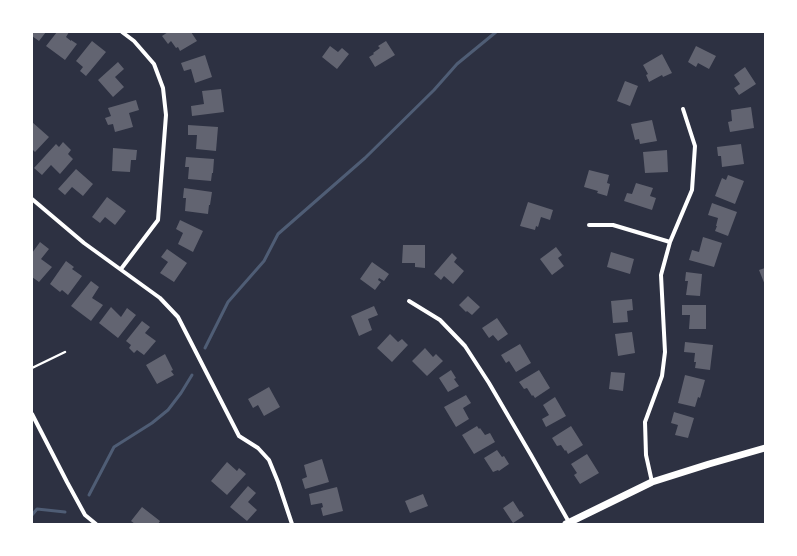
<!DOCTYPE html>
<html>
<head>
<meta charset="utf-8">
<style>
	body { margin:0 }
	#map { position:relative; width:797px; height:556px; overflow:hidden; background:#2d3142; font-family:Inter,sans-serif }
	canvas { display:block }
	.frame { position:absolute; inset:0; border:33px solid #fff; pointer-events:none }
</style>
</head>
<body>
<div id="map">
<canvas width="797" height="556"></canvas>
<div class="frame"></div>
</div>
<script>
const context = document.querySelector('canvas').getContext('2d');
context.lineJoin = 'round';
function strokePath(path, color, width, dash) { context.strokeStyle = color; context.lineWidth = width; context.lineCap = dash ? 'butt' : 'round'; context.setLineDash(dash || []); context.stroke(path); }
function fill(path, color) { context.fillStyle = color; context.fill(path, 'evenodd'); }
strokePath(new Path2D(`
	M205 348 228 302 264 261 278 234 365 158 434 90 457 64 496 32
	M89 495 114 447 152 423 168 410 181 393 192 375
	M32 515 37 509 65 512`), '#4f5d75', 3);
fill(new Path2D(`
	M32 32H46L39 41 32 36Z
	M57 32H69L66 37 71 41V40L77 44 65 60 46 46Z
	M168 32H191L197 41 180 51 178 47 176 48 171 41 168 44 162 36Z
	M92 41 106 52 86 76 80 71 83 67 76 61Z
	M386 41 395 55 375 67 369 57 374 54 373 53 380 48 378 46Z
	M330 46 338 52 342 48 349 54 337 69 322 57Z
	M696 46 716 56 709 69 698 63 696 67 688 62Z
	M662 54 672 73 663 77 662 75 649 82 646 75 648 74 643 65Z
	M205 55 212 77 195 83 191 69 184 71 181 63Z
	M118 62 124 69 115 77 124 87 113 97 98 80Z
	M745 67 756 84 739 95 734 88 740 84 734 75Z
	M625 81 638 86 630 106 617 101Z
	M221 89 224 112 192 116 191 106 204 104 202 91Z
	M136 100 139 110 129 113 133 127 115 132 113 124 108 125 105 118 111 116 108 108Z
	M751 107 754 128 730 132 728 122 732 121 731 110Z
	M652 120 657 141 640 144 639 139 635 140 631 124Z
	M32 122 49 137 35 152 32 149Z
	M188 125 218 127 216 151 196 149 197 135H188Z
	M63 142 71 150 68 154 73 159 60 174 51 165 42 175 34 168 56 144 59 147Z
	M741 144 744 164 722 167 721 156H718L717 147Z
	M113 148 137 150 136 160H131L130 172 112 171Z
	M667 150 668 172 645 173 643 152Z
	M186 157 214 159 213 173H212L211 181 188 179 189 167H185Z
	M76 169 93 184 83 196 72 187 65 195 58 189Z
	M589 170 609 175 607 183 610 184 607 196 597 193 598 191 584 187Z
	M728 175 744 181 735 204 715 196 722 178 726 180Z
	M636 183 653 188 650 196 656 198 652 210 624 201 627 193 632 194Z
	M184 188 212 192 210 205H209L208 214 185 211 186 198H183Z
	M107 197 126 211 115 225 105 217 100 223 92 217Z
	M528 202 553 210 550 220 541 217 538 227 536 226 535 230 520 226Z
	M712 203 737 212 728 236 715 231 717 226H716L718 218 708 215Z
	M180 220 203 231 193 252 178 244 183 233 176 229Z
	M703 237 722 243 714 267 689 260 692 250 699 252Z
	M40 242 49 249 41 259 52 267 39 282 32 277V253Z
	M403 245H425V268L415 267V263H402Z
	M556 247 562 255 558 258 564 266 552 275 540 259Z
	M167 249 187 263 174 282 160 273 168 262 161 257Z
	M611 252 634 259 630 274 607 267Z
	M452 253 457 258 454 262 464 271 453 284 444 276 441 280 434 274Z
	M66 261 74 267 72 269 82 276 68 295 62 290 60 292 50 284Z
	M372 262 389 274 384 281 379 278 378 280 381 282 375 290 360 279Z
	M765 268V285L759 270Z
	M686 272 702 274 700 296 686 295 688 281H685Z
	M91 281 99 287 92 298 103 305 91 321 71 306Z
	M468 296 480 307 472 315 467 311 466 312 459 305Z
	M632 299 633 310 627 311 628 322 613 323 611 301Z
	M682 305H706V329H689L690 315H682Z
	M374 306 378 315 368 319 372 330 359 336 351 316Z
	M111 307 121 317 127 308 136 315 118 338 99 323Z
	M497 318 508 334 498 341 493 335 489 338 482 328Z
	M142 321 150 327 145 333 156 341 144 355 137 350 134 353 129 348 131 345 126 341Z
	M632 332 635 353 618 356 615 334Z
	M390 334 398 342 402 339 408 345 392 362 377 348Z
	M685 342 713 345 710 370 695 368 696 362H694L695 353 684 352Z
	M520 344 531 363 516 372 509 361 506 363 501 355Z
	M425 348 433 357 436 354 443 361 427 376 412 361Z
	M165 354 173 370 171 371 174 375 157 384 146 365Z
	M451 370 456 378 454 379 459 386 448 392 439 378Z
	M539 370 550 388 535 398 533 395 532 396 527 388 524 389 519 382Z
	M611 372 625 373 623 391 609 389Z
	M685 375 705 380 700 398 698 397 695 407 678 403Z
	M269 387 280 407 264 416 258 405 253 408 248 399Z
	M466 395 471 403 463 408 469 419 456 427 444 407Z
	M555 397 566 416 546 427 542 419 549 415 543 405Z
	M674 412 694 418 688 438 675 435 678 425 671 423Z
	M477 426 479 429 480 428 485 435 490 433 495 442 474 454 462 435Z
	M571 426 583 445 568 454 566 450 565 451 561 445 557 446 552 438Z
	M497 450 502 457 504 456 509 464 499 471 498 470 493 472 484 458Z
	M587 454 599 473 580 484 574 475 577 473 571 464Z
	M322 459 329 482 305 489 302 479 307 477 304 465Z
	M227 462 237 471 239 468 246 474 227 495 211 481Z
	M248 486 256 493 248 502 257 510 247 521 230 507Z
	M337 487 343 511 323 516 321 508 323 507 322 503 311 505 309 494Z
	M423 494 428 506 410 513 405 501Z
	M513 501 520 512 521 511 524 516 513 523 503 508Z
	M142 507 160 521 158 524H135L131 521Z`), '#626471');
strokePath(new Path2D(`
	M32 368 65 352`), '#fff', 2.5);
strokePath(new Path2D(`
	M32 199 84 243 160 298 178 317 239 436 258 448 269 460 278 482 292 524
	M589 225H613L670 242
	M121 269 158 220 166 115 163 88 154 64 134 41 122 32
	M409 301 440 320 465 346 489 383 531 455 570 524
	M32 414 67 482 85 515 96 524
	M652 482 646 455 645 422 662 376 665 352 661 275 670 242 692 190 695 146 683 109`), '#fff', 4);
strokePath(new Path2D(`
	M566 524 652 482 709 464 765 448`), '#fff', 7);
</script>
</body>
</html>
